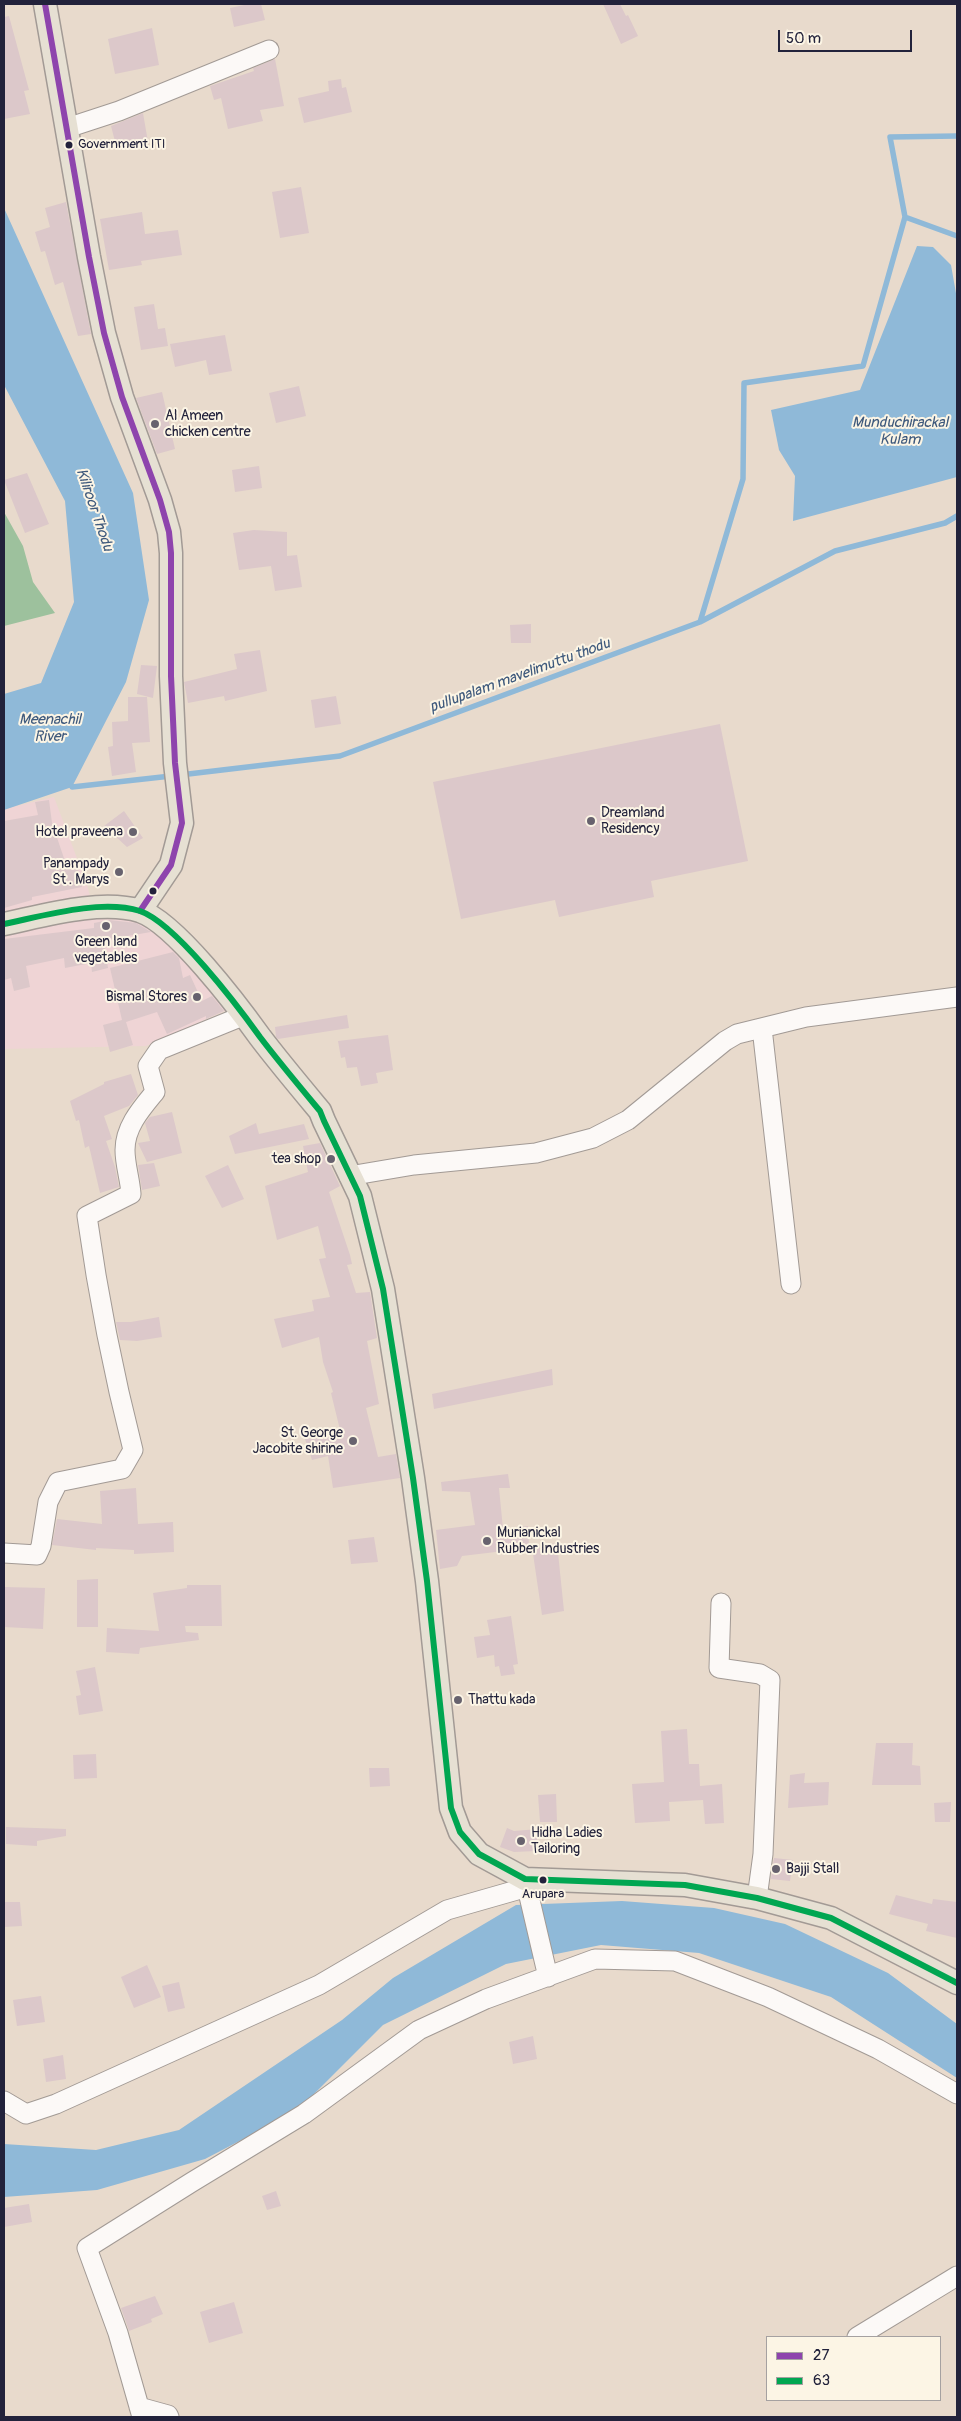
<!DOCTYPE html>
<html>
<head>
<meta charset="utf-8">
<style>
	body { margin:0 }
	#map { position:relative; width:961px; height:2421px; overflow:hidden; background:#e8dacc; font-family:Pangolin,sans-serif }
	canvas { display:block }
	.frame { position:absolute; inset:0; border:5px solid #22223b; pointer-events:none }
	.legend { position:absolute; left:766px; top:2336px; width:175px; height:65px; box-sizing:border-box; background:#fcf5e5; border:1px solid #a5a1a1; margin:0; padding:6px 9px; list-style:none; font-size:15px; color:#22223b }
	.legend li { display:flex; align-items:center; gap:10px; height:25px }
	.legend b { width:25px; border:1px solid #a5a1a1 }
	.scale { position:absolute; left:778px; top:30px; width:134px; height:22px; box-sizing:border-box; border:2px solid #22223b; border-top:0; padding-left:6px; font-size:15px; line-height:18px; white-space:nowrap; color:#22223b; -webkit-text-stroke:4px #fcf5e5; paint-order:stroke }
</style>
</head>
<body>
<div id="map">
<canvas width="961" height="2421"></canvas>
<div class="frame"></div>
<ul class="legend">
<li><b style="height:6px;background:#8e44ad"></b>27</li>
<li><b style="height:6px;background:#00a651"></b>63</li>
</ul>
<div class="scale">50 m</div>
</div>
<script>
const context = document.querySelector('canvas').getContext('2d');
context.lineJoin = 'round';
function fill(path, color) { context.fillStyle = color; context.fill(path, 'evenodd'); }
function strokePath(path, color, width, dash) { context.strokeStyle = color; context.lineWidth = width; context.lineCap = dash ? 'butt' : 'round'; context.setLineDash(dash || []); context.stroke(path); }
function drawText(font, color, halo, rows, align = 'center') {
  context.font = font + ' Pangolin,sans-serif'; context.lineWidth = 4; context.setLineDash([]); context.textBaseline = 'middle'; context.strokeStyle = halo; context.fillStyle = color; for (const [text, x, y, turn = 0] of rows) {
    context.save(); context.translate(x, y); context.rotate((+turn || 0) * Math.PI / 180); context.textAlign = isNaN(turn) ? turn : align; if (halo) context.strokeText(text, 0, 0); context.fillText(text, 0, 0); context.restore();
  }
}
fill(new Path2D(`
	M54 797 87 885 94 911 136 914 173 936 229 1009 146 1046 4 1049V809Z`), '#efd4d5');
fill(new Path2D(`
	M4 512 23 546 33 582 55 613 4 626Z`), '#9dc19d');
fill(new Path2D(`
	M4 208 133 493 149 600 126 682 72 787 4 810V694L41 683 74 602 65 501 4 385Z
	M917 246 933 247 951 265 957 299V477L793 521 795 476 779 450 771 410 860 390Z
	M622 1901 714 1908 785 1924 888 1973 957 2024V2078L831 1997 699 1953 601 1945 506 1964 383 2025 297 2111 205 2159 97 2190 4 2197V2144L96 2150 179 2130 342 2020 393 1978 516 1905Z`), '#8fb9d8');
strokePath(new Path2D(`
	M957 136 890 137 905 217 957 236
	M700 622 743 479 744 383 863 366 905 217
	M180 775 340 756 700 622 835 551 945 523 957 516
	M72 787 171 776`), '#8fb9d8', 5.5);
fill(new Path2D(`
	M249 4H261L265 20 234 27 230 8Z
	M603 4H620L626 16 628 15 638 36 621 44Z
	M9 16 29 90 24 91 30 114 4 119V17Z
	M152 28 159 65 115 74 108 39Z
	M275 59 284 106 260 110 263 121 228 129 221 98 214 100 210 86 254 71 253 68Z
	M341 79 342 88 346 87 352 112 304 123 298 98 329 91 328 81Z
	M143 113 148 142 117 149 111 126Z
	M301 187 309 233 280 238 272 192Z
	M66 202 91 334 78 336 63 282 55 285 45 251 41 252 35 232 50 227 45 208Z
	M142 212 145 234 178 230 182 255 141 261 142 265 109 270 100 219Z
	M154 304 158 329 165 328 168 346 141 350 134 307Z
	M225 335 232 371 209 375 206 360 175 367 170 344Z
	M299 386 306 416 276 423 269 393Z
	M162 392 175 449 157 454 136 398Z
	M259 466 262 488 235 492 232 470Z
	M27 473 49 524 25 533 4 480Z
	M254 530 287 532V556L297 555 302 587 275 591 271 566 239 570 233 533Z
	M531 624V643H511L510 625Z
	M260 650 267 691 225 701 224 696 188 703 184 682 237 669 234 654Z
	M141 665 157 666 153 698 137 694Z
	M336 696 341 724 315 728 311 700Z
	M128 697H147L150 742 132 743 136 772 112 776 108 747 113 746 112 722 128 721Z
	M720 724 748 861 651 881 654 897 559 917 555 900 461 919 433 782Z
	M49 800 52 823 67 867 77 864 82 887 32 897V900L4 908V821L38 815 35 802Z
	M124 811 143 838 127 847 104 826Z
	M109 920 136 923 151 932 104 940 108 968 92 972 91 963 65 968 64 958 26 966 30 987 14 991 11 978 4 980V939L94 928V923Z
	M173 952 179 958 183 978 190 975 202 1001 212 996 224 1011 206 1019V1016L167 1034 157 1012 126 1022 133 1045 110 1052 103 1025 122 1020 110 968Z
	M347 1015 349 1028 278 1039 276 1037 275 1027Z
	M388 1035 393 1070 376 1073 378 1083 361 1086 357 1067 347 1068 345 1057 341 1058 338 1041Z
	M131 1074 138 1095 129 1106 104 1116 112 1139 106 1141 115 1167 119 1187 100 1193 89 1146 85 1148 79 1120 76 1121 70 1101 104 1084V1082Z
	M172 1112 182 1153 147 1162 138 1143 150 1141 145 1123 150 1117Z
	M256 1123 259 1134 304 1124 309 1139 235 1154 229 1136Z
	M320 1143 340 1186 329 1192 350 1255 352 1264 347 1265 356 1293 370 1292 377 1338 367 1341 379 1404 366 1408 378 1457 396 1454 400 1478 333 1488 328 1456 312 1460 305 1439 341 1434 331 1393 333 1392 323 1362 319 1337 282 1348 274 1319 314 1311 312 1300 330 1297 319 1259 326 1258 318 1226 277 1240 265 1186 308 1172 303 1146Z
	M154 1163 160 1186 142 1190 138 1165Z
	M228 1165 244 1199 222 1208 205 1176Z
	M159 1317 162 1337 137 1341 120 1340 116 1322H131Z
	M552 1369 553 1385 434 1409 432 1394Z
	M508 1474 510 1488H499L503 1529 528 1526 529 1548 462 1556 457 1566 440 1569 436 1530 475 1525 470 1492 442 1491 441 1482Z
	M136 1488 138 1524 173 1522 174 1552 134 1554V1550L96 1548V1550L52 1545 57 1519 102 1524 100 1491Z
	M374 1537 378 1562 351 1564 348 1540Z
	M557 1543 564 1611 542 1615 532 1547Z
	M98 1579V1627H77V1580Z
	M187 1585H221L222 1626H185L186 1632 198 1633 199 1640 140 1648 139 1654 106 1652 107 1628 159 1631 153 1593 187 1588Z
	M4 1587 45 1588 43 1629 4 1627Z
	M511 1616 518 1664 513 1665 515 1674 501 1676 499 1666 495 1667 494 1655 477 1658 474 1637 490 1635 487 1620Z
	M95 1667 103 1711 79 1715 76 1696 81 1695 76 1671Z
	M687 1729 689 1764H699L700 1786 722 1784 724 1823 705 1824 703 1800 669 1802 670 1821 635 1823 632 1784 664 1782 661 1731Z
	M876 1743H913L912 1765 920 1766 921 1785H872Z
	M96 1754 97 1778 74 1779 73 1755Z
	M369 1768H389L390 1786 370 1787Z
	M805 1773 804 1783 829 1782 828 1805 788 1808 790 1775Z
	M556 1794 557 1822H540L538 1795Z
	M951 1802 950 1822H935L934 1803Z
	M6 1827 66 1829V1836L37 1841V1846L6 1844Z
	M507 1828 514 1831 538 1829 536 1851 514 1852 500 1847Z
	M774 1858 793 1860 790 1881 771 1879Z
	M896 1895 932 1904 933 1899 957 1902V1938L926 1931 928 1924 889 1914Z
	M4 1902H20L22 1926 4 1927Z
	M147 1965 161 1997 134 2008 121 1977Z
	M179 1982 185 2008 168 2012 162 1986Z
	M41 1996 45 2022 17 2026 13 2000Z
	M533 2036 537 2059 513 2064 509 2042Z
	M63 2055 66 2079 46 2082 43 2059Z
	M276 2191 281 2206 267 2210 262 2196Z
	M29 2204 32 2222 4 2227V2208Z
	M155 2296 163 2314 151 2319 152 2322 129 2331 121 2308Z
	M234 2302 243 2333 209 2343 200 2312Z`), '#dcc8ca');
const minor = new Path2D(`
	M67 128 119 111 269 50
	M762 1028 791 1284
	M349 1176 414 1165 536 1153 593 1138 628 1120 725 1041 737 1034 806 1017 957 997
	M4 1553 37 1555 41 1546 48 1502 58 1482 122 1469 133 1450C113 1372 98 1295 87 1216L131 1194C130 1179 125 1165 125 1150 125 1127 141 1109 155 1092L148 1066 159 1050 245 1015
	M721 1603 719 1668 760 1674 770 1680 763 1854 757 1898
	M525 1879 548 1977
	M4 2101 26 2114 56 2104 319 1985 447 1910 517 1890 525 1879
	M857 2337 957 2276
	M139 2407 168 2415 169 2417
	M142 2417 118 2333 87 2248 192 2182 304 2114 419 2030 486 1999 595 1959 675 1961 768 1997 878 2049 957 2094`);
const major = new Path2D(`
	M45 4 89 257 104 333 122 397 160 500 169 532 171 553V676L175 763 182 823 171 865 140 911
	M4 924C43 916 100 899 140 911 175 923 237 1005 260 1037 279 1062 300 1087 320 1111L324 1121 360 1196 383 1289 413 1478 427 1581 451 1808 460 1832 479 1854 525 1879 685 1885 757 1898 831 1918 957 1983`);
strokePath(minor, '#a29a95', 21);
strokePath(major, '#a29a95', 25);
strokePath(minor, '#fcf9f7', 19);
strokePath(major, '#e6e0d3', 22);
strokePath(new Path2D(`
	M45 4 89 257 104 333 122 397 160 500 169 532 171 553V676L175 763 182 823 171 865 140 911`), '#8e44ad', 6);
strokePath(new Path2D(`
	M4 924C43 916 100 899 140 911 175 923 237 1005 260 1037 279 1062 300 1087 320 1111L324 1121 360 1196 383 1289 413 1478 427 1581 451 1808 460 1832 479 1854 525 1879 685 1885 757 1898 831 1918 957 1983`), '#00a651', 6);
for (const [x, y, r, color] of [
	[69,145,4.5,"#22223b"],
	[155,424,5,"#67626e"],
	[591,821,5,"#67626e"],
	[133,832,5,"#67626e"],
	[119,872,5,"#67626e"],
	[153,891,4.5,"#22223b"],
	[106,926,5,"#67626e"],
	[197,997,5,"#67626e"],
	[331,1159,5,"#67626e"],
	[353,1441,5,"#67626e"],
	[487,1541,5,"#67626e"],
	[458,1700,5,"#67626e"],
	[521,1841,5,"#67626e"],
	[776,1869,5,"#67626e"],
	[543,1880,4.5,"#22223b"]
]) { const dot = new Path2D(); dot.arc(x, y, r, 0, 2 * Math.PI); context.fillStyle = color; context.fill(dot); strokePath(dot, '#fcf5e5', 2); }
drawText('13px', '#22223b', '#fcf5e5', [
	["Government ITI",78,145],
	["Arupara",543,1895,"center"]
], 'left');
drawText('14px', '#22223b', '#fcf5e5', [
	["Al Ameen",165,416],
	["chicken centre",165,432],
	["Dreamland",601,813],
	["Residency",601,829],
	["Hotel praveena",123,832,"right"],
	["Panampady",109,864,"right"],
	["St . Marys",109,880,"right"],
	["Green land",106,942,"center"],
	["vegetables",106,958,"center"],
	["Bismal Stores",187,997,"right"],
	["tea shop",321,1159,"right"],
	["St. George",343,1433,"right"],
	["Jacobite shirine",343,1449,"right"],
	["Murianickal",497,1533],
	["Rubber Industries",497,1549],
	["Thattu kada",468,1700],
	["Hidha Ladies",531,1833],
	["Tailoring",531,1849],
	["Bajji Stall",786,1869]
], 'left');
drawText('italic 15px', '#3e597c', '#fcf5e5', [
	["Munduchirackal",900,423],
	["Kulam",900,440],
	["Kiliroor Thodu",94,510,71],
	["pullupalam mavelimuttu thodu",520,676,-20],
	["Meenachil",50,720],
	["River",50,737]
]);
</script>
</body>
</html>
